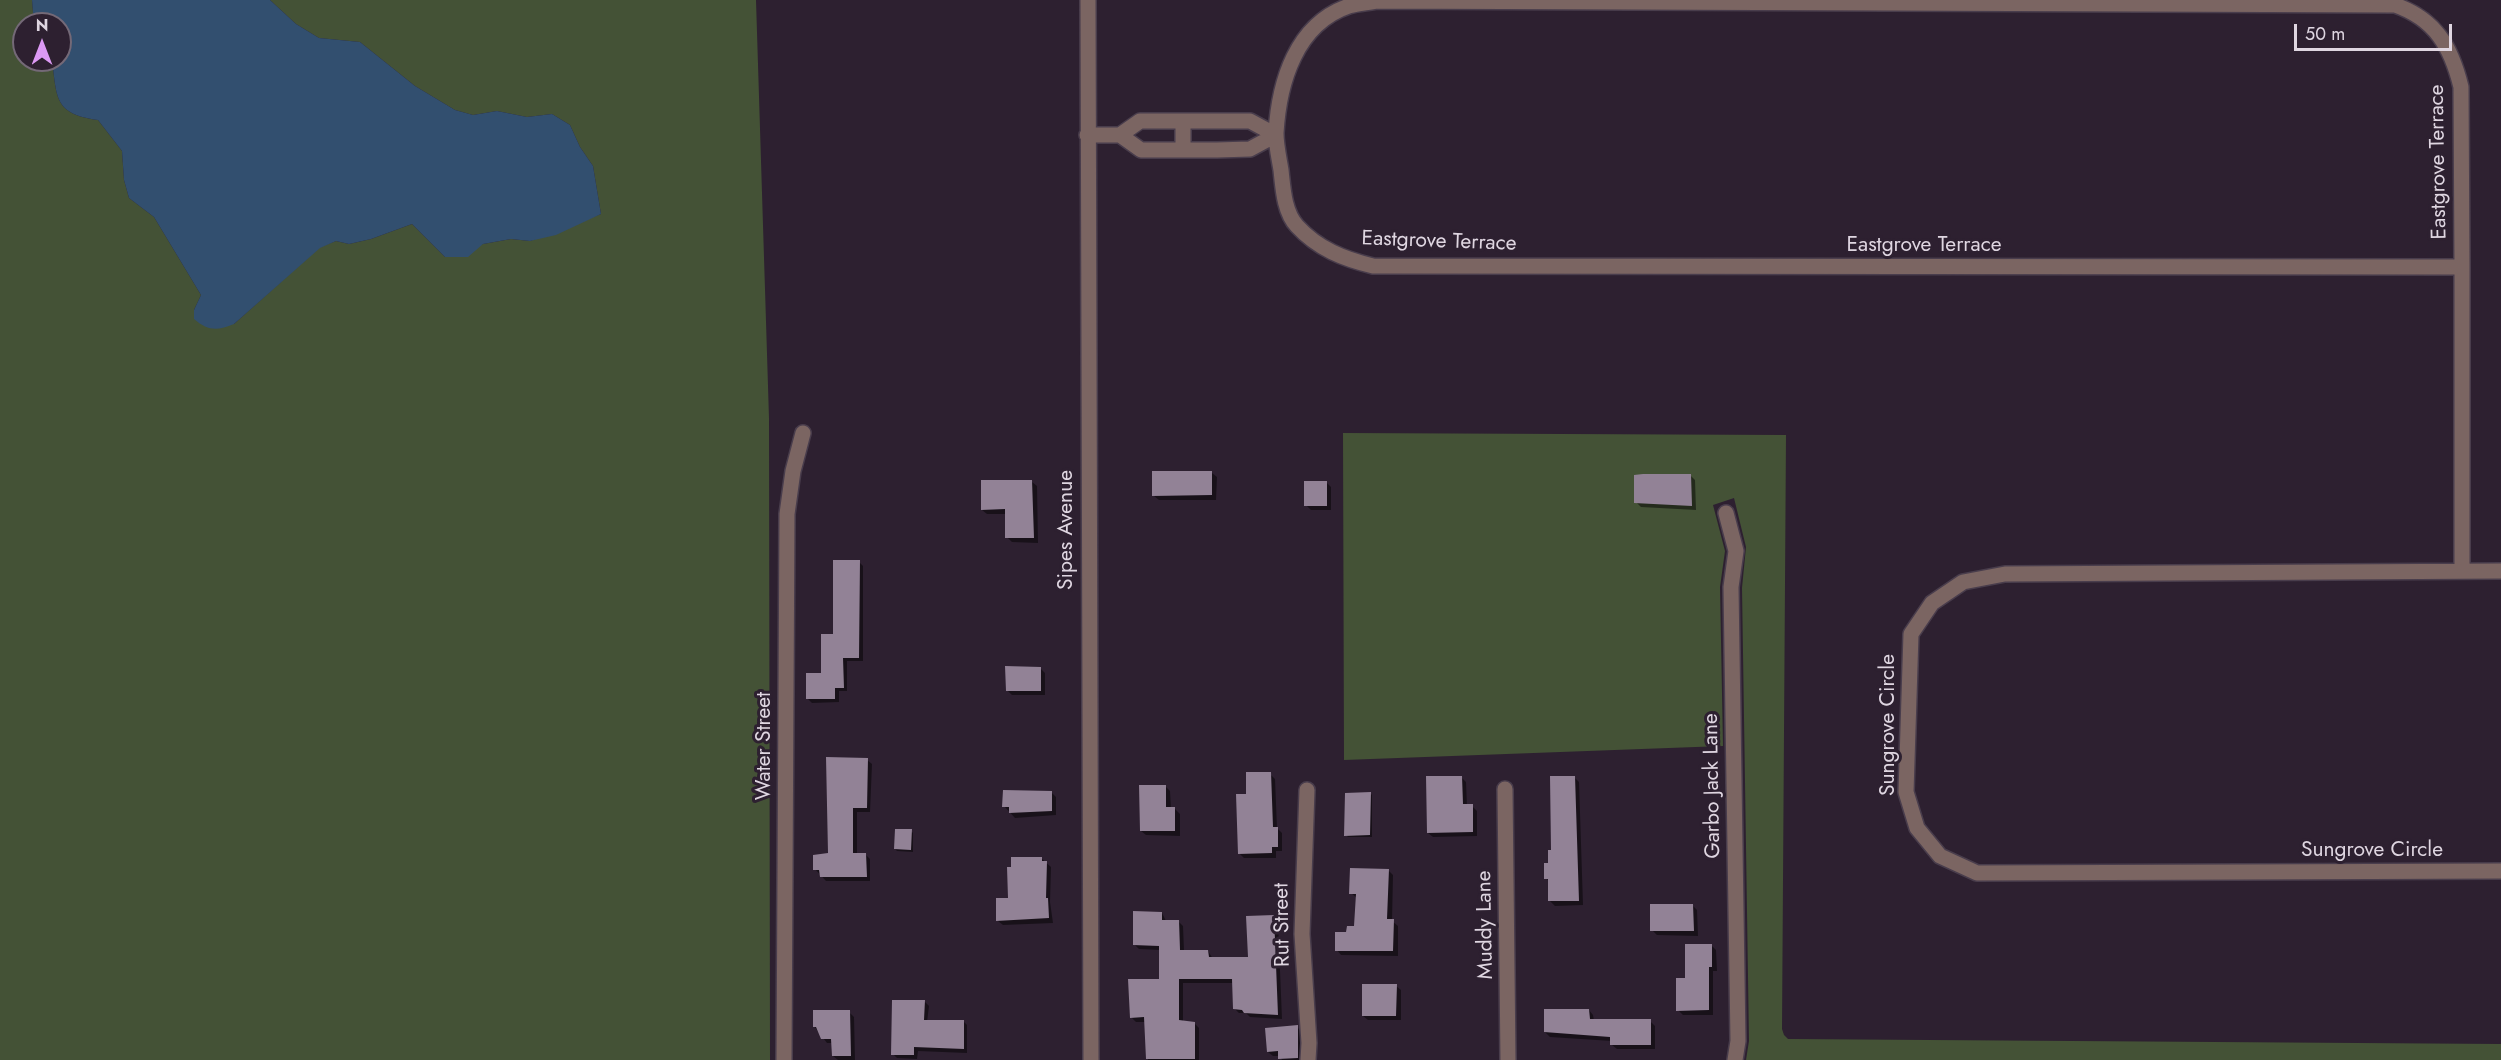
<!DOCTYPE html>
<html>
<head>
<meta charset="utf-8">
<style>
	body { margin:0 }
	#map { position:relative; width:2501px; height:1060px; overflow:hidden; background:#2d2030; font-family:Jost,sans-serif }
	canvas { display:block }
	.north { position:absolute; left:12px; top:12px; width:60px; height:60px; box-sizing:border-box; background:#2d2030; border:2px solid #746977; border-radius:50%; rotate:0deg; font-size:16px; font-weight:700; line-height:24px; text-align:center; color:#dfd6e1 }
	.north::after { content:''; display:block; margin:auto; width:21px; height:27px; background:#dc99f4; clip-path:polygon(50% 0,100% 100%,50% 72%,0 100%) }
	.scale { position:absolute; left:2294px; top:24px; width:158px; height:27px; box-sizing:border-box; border:3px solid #dfd6e1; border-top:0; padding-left:8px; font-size:18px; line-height:21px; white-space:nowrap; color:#dfd6e1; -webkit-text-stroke:4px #2d2030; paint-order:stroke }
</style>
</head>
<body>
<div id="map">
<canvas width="2501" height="1060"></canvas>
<div class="north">N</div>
<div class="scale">50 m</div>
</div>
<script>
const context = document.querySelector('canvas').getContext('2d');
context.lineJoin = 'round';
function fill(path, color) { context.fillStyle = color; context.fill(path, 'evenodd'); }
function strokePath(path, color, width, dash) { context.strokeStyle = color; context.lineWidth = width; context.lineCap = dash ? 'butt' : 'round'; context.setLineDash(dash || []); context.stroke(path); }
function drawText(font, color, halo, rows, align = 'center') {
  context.font = font + ' Jost,sans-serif'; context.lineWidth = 6; context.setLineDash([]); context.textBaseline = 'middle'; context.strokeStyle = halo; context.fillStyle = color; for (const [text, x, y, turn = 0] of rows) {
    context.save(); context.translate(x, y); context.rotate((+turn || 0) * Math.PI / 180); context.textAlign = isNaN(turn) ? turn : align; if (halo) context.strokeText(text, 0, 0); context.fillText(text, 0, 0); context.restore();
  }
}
fill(new Path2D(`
	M0 0H32L34 24H24V60H52C57 98 54 114 98 120L122 151 124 180 129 198 154 217 201 295 194 310 234 324 320 247 336 241 349 244 371 239 412 224 445 257 483 244 511 239 530 241 601 214 593 166 580 147 570 125 552 114 527 117 497 111 473 115 455 110 415 86 360 42 319 38 296 24 270 0H756L769 418 770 1060H0Z
	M1343 433 1786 435 1782 1029 1784 1035 1788 1039 2501 1044V1060H1746L1749 1041 1742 588 1746 547 1734 498 1713 505 1725 551 1720 587 1723 746 1344 760Z`), '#445236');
fill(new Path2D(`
	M32 0H270L296 24 319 38 360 42 415 86 455 110 473 115 497 111 527 117 552 114 570 125 580 147 593 166 601 214 556 235 530 241 511 239 483 244 468 257H445L412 224 371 239 349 244 336 241 320 248 234 324C217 331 208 331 194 319V310L201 295 154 217 129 198 124 180 122 151 98 120C54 114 57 98 52 60H60V24H34Z`), '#324f6f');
fill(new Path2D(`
	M1212 473 1217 477 1216 500H1159L1154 496Z
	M1690 475 1695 480 1696 510 1641 507 1636 502Z
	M1032 482 1037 486 1038 543 1012 542 1007 537 1006 514H987L982 510Z
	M1326 482 1331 487V510H1311L1306 505Z
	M859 562 863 566V661H847V691H839V702L812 703 808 699 822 674Z
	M1040 668 1045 673V695H1012L1007 690Z
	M867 760 872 764 870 812H857V854H865L870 859V881H826L815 869 829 854Z
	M1270 774 1275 779 1277 828 1282 833V851H1276V858H1244L1239 853Z
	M1461 777 1466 782 1467 806H1472L1477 811V836L1433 837 1428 833Z
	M1574 777 1579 782 1583 905 1555 906 1550 901V882L1546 878Z
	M1166 787 1170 791 1171 809H1175L1180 814V836L1146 835 1141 831Z
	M1051 792 1056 797V815L1015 818 1004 806Z
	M1370 793 1372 795V837H1348L1346 835Z
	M911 831 913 833V852L897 851 895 849Z
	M1041 858 1051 867 1050 902 1053 923 1003 925 998 921 1010 900Z
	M1388 870 1393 875 1392 921 1398 926V956L1341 955 1337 950 1348 934 1356 928 1357 898 1351 893Z
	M1693 906 1697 910 1698 936 1657 935 1652 930Z
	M1162 913 1166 921H1178L1183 926 1184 951H1208L1213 959H1250L1273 917 1278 922 1282 1019 1250 1017 1246 1013H1239L1234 1008 1233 983H1183V1022L1195 1024 1199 1028V1060H1148L1145 1022H1136L1131 1017 1161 980 1160 950 1139 949 1134 944Z
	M1711 945 1716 950 1717 971H1713V1015H1683L1678 1010 1686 979Z
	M1396 986 1401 990V1020H1368L1363 1016Z
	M925 1002 929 1006 927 1022 963 1021 967 1025V1053L918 1051 917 1059 897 1058 893 1054Z
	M1589 1010 1593 1015 1594 1021H1650L1655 1026V1049H1617L1612 1045V1041L1550 1037 1545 1032Z
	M849 1012 854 1017 855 1060H838L833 1056 832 1043H827L814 1026Z
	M1297 1027 1302 1032 1303 1060H1282L1280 1056H1273L1268 1052Z`), '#0007');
fill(new Path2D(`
	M1152 471H1212V495L1152 496Z
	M1643 474H1691L1692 506 1634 503V475Z
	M981 480H1032L1034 538H1005V509L981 510Z
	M1304 481H1327V506H1304Z
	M833 560H860L859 658H843L844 688H835V699H806V673H821V634H833Z
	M1005 666 1041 667V691H1006Z
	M826 757 868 758 867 808H853V853H866L867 877H820L819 870H813V855L828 853Z
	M1246 772H1271L1273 827H1278V847H1272V853L1238 854 1236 794H1246Z
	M1426 776H1462L1463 804H1473V832L1427 833Z
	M1550 776H1575L1579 901H1548V879H1544V863H1548V850H1551Z
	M1139 785H1166V807H1175V831H1140Z
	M1003 790 1052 791V811L1009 813V807H1002Z
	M1371 792 1370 835 1344 836 1345 793Z
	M895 829H912L911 850 894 849Z
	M1011 857H1042V861H1047L1046 898H1048L1049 918 996 921V898H1008L1007 867H1011Z
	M1350 868 1389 869 1387 919H1394L1393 951H1335V932H1346L1347 926H1354L1356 894H1349Z
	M1650 904H1693L1694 931H1650Z
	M1133 911 1162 912V920H1179L1180 950H1208L1209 957H1248L1246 916 1274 915 1278 1015 1244 1013 1242 1010 1233 1009 1232 979H1179V1020L1195 1022V1059H1146L1144 1017 1130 1018 1128 979H1159V946L1133 945Z
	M1685 944H1712V967H1709V1010L1676 1011V978H1685Z
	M1362 984H1397L1396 1016H1362Z
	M892 1000H925L924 1020H964V1049L914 1047V1055H891Z
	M1544 1009H1589L1590 1019H1651V1045H1610V1037L1544 1032Z
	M813 1010H850L851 1056H832L831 1039H821L816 1027H813Z
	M1298 1025V1058L1278 1059V1051L1267 1052 1265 1028Z`), '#928296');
const minor = new Path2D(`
	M1088 0 1091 1060
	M1087 135H1120L1141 150H1217L1250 149 1276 135
	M1120 135 1140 121H1250L1276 135
	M1183 150V121
	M1726 513 1736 551 1731 587 1738 1041 1735 1060
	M2462 571V267L1373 266C1344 259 1318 249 1297 226 1284 212 1283 188 1281 170 1279 158 1276 145 1276 133 1279 82 1296 24 1349 6 1358 3 1368 3 1377 1L2395 5C2435 19 2451 46 2461 87L2462 267
	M2501 571 2005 574 1963 582 1932 603 1911 634 1906 792 1917 828 1940 856 1977 873 2501 871
	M1505 789 1508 1060
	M1307 790 1302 934 1309 1043 1308 1060
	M784 1060 787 514 793 471 803 433`);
strokePath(minor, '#493d4c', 18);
strokePath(minor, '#7b6562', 15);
drawText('21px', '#dfd6e1', '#2d2030', [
	["Eastgrove Terrace",2439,162,-91],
	["Eastgrove Terrace",1439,242,2],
	["Eastgrove Terrace",1924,246],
	["Sipes Avenue",1067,530,-90],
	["Sungrove Circle",1889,725,-90],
	["Water Street",765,746,-90],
	["Garbo Jack Lane",1713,786,-91],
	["Sungrove Circle",2372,851],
	["Rut Street",1283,925,-91],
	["Muddy Lane",1486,925,-91]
]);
</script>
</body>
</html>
